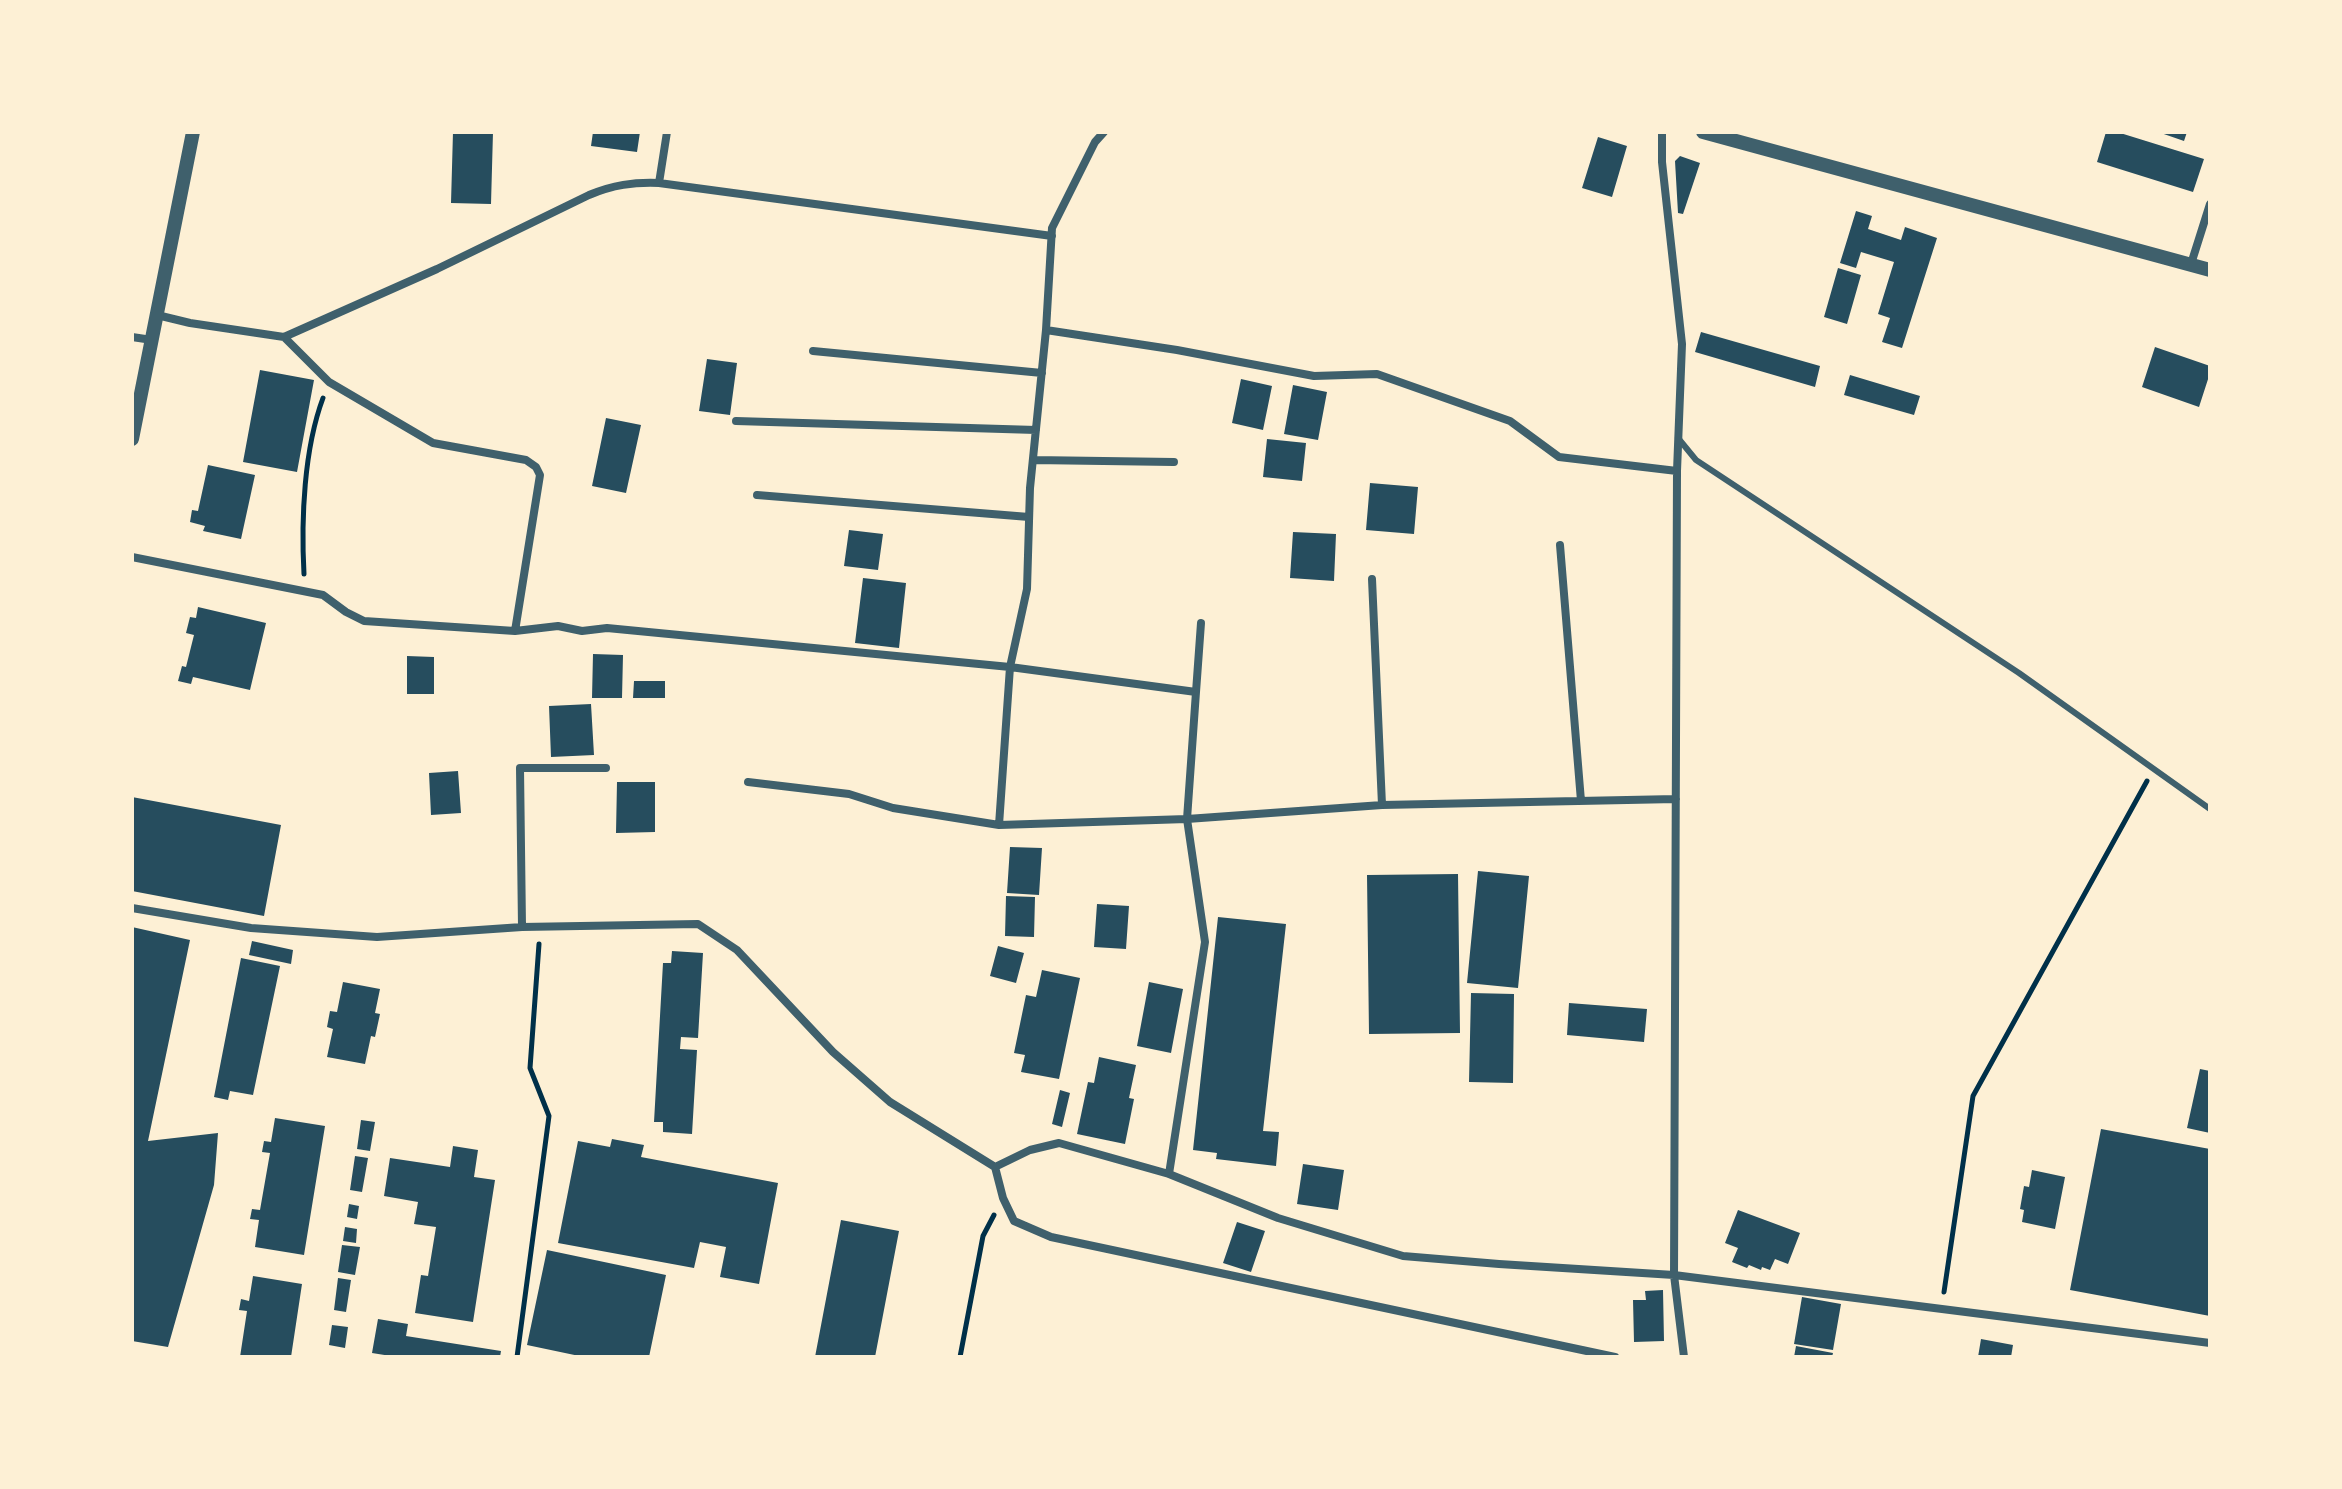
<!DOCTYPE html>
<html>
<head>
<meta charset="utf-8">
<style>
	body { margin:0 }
	#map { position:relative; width:2342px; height:1489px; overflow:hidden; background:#fdf0d5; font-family:Merriweather,serif }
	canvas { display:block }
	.frame { position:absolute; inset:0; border:134px solid #fdf0d5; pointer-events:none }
</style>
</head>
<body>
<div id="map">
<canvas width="2342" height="1489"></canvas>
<div class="frame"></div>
</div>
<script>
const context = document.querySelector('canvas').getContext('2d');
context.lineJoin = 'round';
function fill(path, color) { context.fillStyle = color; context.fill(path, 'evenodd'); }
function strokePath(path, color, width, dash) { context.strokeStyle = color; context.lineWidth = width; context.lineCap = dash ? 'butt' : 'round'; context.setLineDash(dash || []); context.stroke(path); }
fill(new Path2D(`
	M453 132H493L491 204 451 203Z
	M593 132H640L637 152 591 146Z
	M2106 132H2117L2204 159 2193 192 2097 162Z
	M2158 132H2187L2184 141Z
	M1598 137 1627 146 1612 197 1582 188Z
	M1680 156 1700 163 1683 214 1678 213 1675 161Z
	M1856 211 1872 216 1868 229 1901 240 1905 227 1937 238 1902 348 1882 342 1890 318 1878 314 1894 262 1861 252 1856 268 1840 263Z
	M1838 268 1861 275 1847 324 1824 317Z
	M1701 332 1820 366 1815 387 1695 352Z
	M2155 347 2210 366V373L2199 407 2142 387Z
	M707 359 737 363 730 415 699 411Z
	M260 370 314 380 297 472 243 462Z
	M1850 375 1920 396 1914 415 1844 395Z
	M1241 379 1272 386 1263 430 1232 423Z
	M1293 385 1327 392 1318 440 1284 434Z
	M606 418 641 425 626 493 592 486Z
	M1267 439 1306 443 1302 481 1263 477Z
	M208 465 255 475 241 539 203 531 205 526 190 522 192 510 198 511Z
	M1370 483 1418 487 1414 534 1366 530Z
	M849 530 883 534 878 570 844 566Z
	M1293 532 1336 534 1334 581 1290 578Z
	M863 578 906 583 899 648 855 643Z
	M198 607 266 623 250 690 193 677 191 684 178 681 182 666 186 667 194 635 186 633 190 617 196 618Z
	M593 654 623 655 622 698H592Z
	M407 656 434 657V694H407Z
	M634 681H665V698H633Z
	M591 704 594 755 551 757 549 706Z
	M458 771 461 813 431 815 429 773Z
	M617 782H655V832L616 833Z
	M132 797 281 825 264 916 132 891Z
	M1010 847 1042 848 1039 895 1007 893Z
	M1478 871 1529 876 1518 988 1467 983Z
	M1458 874 1460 1033 1369 1034 1367 875Z
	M1006 896 1035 897 1034 937 1005 936Z
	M1097 904 1129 906 1126 949 1094 947Z
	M1218 917 1286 924 1263 1131 1279 1132 1276 1166 1216 1159 1217 1153 1193 1150Z
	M132 927 190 940 148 1141 218 1133 214 1185 168 1347 132 1341Z
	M252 941 293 950 291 964 249 955Z
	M998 946 1024 953 1016 983 990 976Z
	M672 951 703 953 698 1038 681 1037 680 1049 697 1050 692 1134 663 1132V1122H654L663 963H671Z
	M241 958 280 966 253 1095 230 1091 228 1100 214 1097Z
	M1042 970 1080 978 1059 1079 1021 1072 1025 1055 1014 1053 1026 995 1036 997Z
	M343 982 380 989 375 1013 380 1014 375 1037 371 1036 365 1064 327 1057 333 1029 327 1027 330 1011 337 1012Z
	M1149 982 1183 989 1171 1053 1137 1046Z
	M1471 993 1514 994 1513 1083 1469 1082Z
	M1569 1003 1647 1009 1644 1042 1567 1035Z
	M1099 1057 1136 1065 1129 1098 1134 1099 1125 1144 1077 1134 1088 1082 1094 1083Z
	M2200 1069 2210 1071V1133L2187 1128Z
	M1060 1090 1070 1093 1062 1127 1052 1124Z
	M275 1118 325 1126 304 1255 255 1247 259 1220 250 1219 252 1209 260 1210 270 1153 262 1152 264 1141 271 1142Z
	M361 1120 375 1122 370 1151 357 1149Z
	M2101 1129 2210 1149V1316L2070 1290Z
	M612 1139 644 1145 641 1157 778 1183 759 1284 720 1277 726 1247 700 1242 694 1268 558 1243 578 1141 610 1147Z
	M453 1146 478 1150 474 1177 495 1180 473 1322 415 1313 421 1275 428 1276 436 1227 414 1224 418 1202 384 1196 390 1158 450 1167Z
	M355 1156 368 1158 362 1192 350 1190Z
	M1303 1164 1344 1170 1338 1210 1297 1204Z
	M2032 1170 2065 1177 2055 1229 2022 1222 2024 1210 2020 1209 2024 1186 2029 1187Z
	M349 1204 359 1206 357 1219 347 1217Z
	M1738 1210 1800 1233 1788 1264 1775 1259 1770 1270 1762 1267 1761 1270 1749 1265 1747 1268 1732 1262 1738 1248 1725 1243Z
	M841 1220 899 1231 875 1357H815Z
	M1237 1222 1265 1231 1251 1272 1223 1263Z
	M345 1227 357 1229 356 1243 343 1241Z
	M342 1245 360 1247 355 1275 338 1272Z
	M547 1250 666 1275 649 1357H584L527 1345Z
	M253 1276 302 1284 291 1357H240L247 1311 239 1310 241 1299 249 1301Z
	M338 1278 351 1280 346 1312 334 1310Z
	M1663 1290 1664 1341 1634 1342 1633 1300H1646L1645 1291Z
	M1802 1297 1841 1304 1833 1350 1794 1344Z
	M378 1319 408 1324 406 1336 501 1351 500 1357H397L372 1353Z
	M332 1325 348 1327 345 1348 329 1345Z
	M1981 1339 2013 1345 2011 1357H1978Z
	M1796 1346 1833 1353 1832 1357H1794Z`), '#264d5e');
strokePath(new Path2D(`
	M304 574C301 519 304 449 323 398
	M1944 1292 1973 1096 2147 781
	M517 1357 549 1116 530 1068 539 944
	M960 1357 983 1236 994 1215`), '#003049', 5);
strokePath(new Path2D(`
	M1678 438 1696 460 2019 673 2210 809`), '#3f606c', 6);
strokePath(new Path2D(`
	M1104 132 1095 142 1052 228 1046 330 1030 488 1027 589 1010 667 1196 692 1187 819 1205 942 1169 1174
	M1662 132V162L1682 344 1677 471 1674 1275 1684 1357
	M659 183 667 132
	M2191 264 2210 204
	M157 315 190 323 284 337 329 382 433 443 526 460 536 467 540 475 515 631 558 626 582 631 607 628 1010 667 999 825
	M1046 330 1177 350 1314 376 1377 374 1510 421 1559 457 1677 471
	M132 337 152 340
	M284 337 437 269 589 195C613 185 633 182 659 183L1052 236
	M813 351 1042 373
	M736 421 1036 430
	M1033 460 1174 462
	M757 495 1029 517
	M1560 545 1581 801
	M132 557 323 595 346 612 364 621 515 631
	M1372 579 1382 805
	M1196 692 1201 623
	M748 782 849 794 893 808 999 825 1187 819 1382 805 1676 799
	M132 908 251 928 377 937 522 927 698 924 737 950 833 1052 890 1102 995 1167 1003 1198 1014 1221 1051 1237 1615 1357
	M522 927 520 768H606
	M995 1167 1030 1150 1059 1143 1169 1174 1278 1218 1403 1256 1499 1264 1674 1275 2210 1343`), '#3f606c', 8);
strokePath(new Path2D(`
	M1703 132 2210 270
	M132 439 193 132`), '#3f606c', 14);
</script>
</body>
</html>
